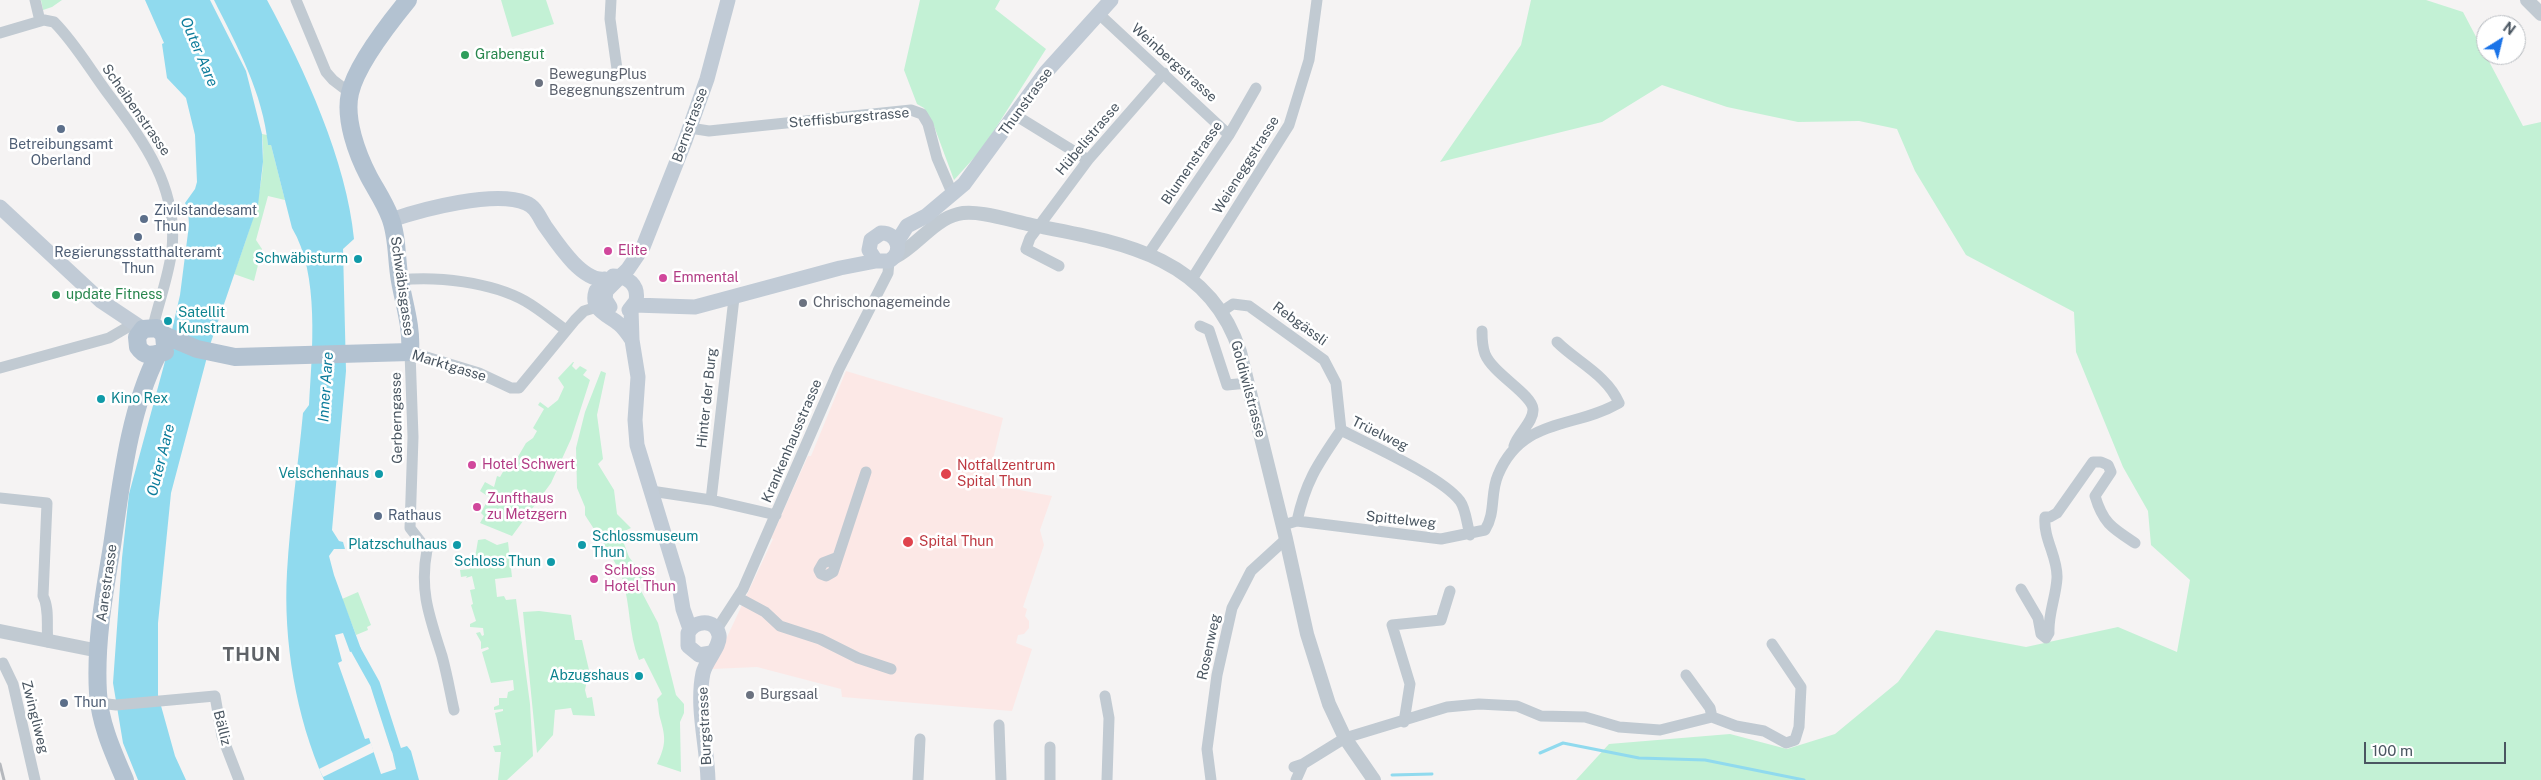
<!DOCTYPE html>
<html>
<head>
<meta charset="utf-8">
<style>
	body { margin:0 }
	#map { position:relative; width:2541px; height:780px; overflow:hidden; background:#f5f3f3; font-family:"Public Sans",sans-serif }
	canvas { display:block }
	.north { position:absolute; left:2476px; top:15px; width:50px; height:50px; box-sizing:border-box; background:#fff; border:1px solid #b7bbc0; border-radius:50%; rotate:36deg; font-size:14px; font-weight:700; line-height:20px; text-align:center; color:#4a5661 }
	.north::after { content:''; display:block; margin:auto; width:18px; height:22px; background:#1a73e8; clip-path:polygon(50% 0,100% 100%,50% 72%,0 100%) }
	.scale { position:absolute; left:2364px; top:742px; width:142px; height:22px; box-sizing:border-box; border:2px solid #4a5661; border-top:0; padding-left:6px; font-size:15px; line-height:18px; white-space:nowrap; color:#4a5661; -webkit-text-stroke:4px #fff; paint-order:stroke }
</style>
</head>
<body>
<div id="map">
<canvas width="2541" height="780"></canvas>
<div class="north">N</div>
<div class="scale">100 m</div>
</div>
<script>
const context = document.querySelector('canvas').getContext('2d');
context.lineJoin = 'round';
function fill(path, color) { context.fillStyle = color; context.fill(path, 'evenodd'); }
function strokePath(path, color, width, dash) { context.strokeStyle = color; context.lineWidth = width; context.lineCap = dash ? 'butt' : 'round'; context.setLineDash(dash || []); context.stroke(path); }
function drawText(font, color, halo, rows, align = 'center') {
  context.font = font + ' "Public Sans",sans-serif'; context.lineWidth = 5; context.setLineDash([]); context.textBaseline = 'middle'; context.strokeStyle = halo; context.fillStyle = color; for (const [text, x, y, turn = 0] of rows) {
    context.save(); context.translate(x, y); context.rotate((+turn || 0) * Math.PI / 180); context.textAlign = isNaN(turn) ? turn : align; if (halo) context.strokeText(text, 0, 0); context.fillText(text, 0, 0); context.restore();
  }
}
fill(new Path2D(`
	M846 371 1003 418 987 484 1052 496 1040 530 1044 545 1023 607 1027 609 1025 616 1029 621V628L1024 634 1018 635 1016 643 1032 649 1012 711 842 697 841 689 757 667 712 669 773 539 771 538 808 456H811Z`), '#fce8e6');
fill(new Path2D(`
	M41 0H62L52 7 43 10Z
	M501 0H546L554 24 512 37Z
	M920 0H1000L995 9 1046 49 983 148 954 180 934 126 924 108 917 104 904 70Z
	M1531 0H2426L2463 12 2523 126 2541 122V780H1576L1609 744 1730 734 1787 749 1835 734 1898 682 1936 630 2026 647 2118 627 2177 652 2190 580 2151 545 2148 511 2123 467 2076 352 2074 312 1966 255 1915 171 1897 129 1859 121 1798 122 1727 107 1662 85 1602 122 1440 162 1521 45Z
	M262 134 267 135 268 145H271L285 200 268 196 256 240 262 249 254 281 234 274C250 229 268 183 262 134Z
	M573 362H574L572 366 576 370 580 366 587 370 583 375 590 380 571 439 551 483 512 536 480 523 484 516 481 513 489 497 480 491 485 482 494 487 497 476 500 477 504 470 509 472 526 443 533 438 537 431 533 428 544 409 538 405 540 402 548 408 558 400 564 387 558 378Z
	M601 371 606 373 597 415 603 459 598 464 614 490 617 514 631 528 620 533 629 557 645 578 637 583 658 623 676 695 684 704V713L680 722 681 772 657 764C666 745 666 738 660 718 658 712 659 705 657 699L662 694 644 658 639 660C628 633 631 605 622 578 615 558 596 533 585 515V507L577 488 576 448 585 412Z
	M485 539 497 545 508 542 512 577 495 579 497 597 504 596 506 600 516 599 530 704 533 756 507 780H498L501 752H495L493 746 501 745 495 713 503 711V709L494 710V707L499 705V698H507L508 692 514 690 513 680 491 683 482 652 489 649 488 647 481 649V642L476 633 480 632 482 636 484 635 483 628 470 627V624L476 621 471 605 473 604 470 590 475 589 472 576 466 578 467 576 461 577 460 570 470 569 471 564H474L478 540Z
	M358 592 371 625 367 627 368 630 356 635 342 599Z
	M539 611 571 615 575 640H582L589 670 585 690 587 698 592 697 595 716 573 715 571 708 555 710 553 735 537 753 523 612Z`), '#c3f1d5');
fill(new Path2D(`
	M145 0H210L246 71 262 134 263 162 258 205 211 342 171 493 158 623V695L175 756 186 780H138L123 743 113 683 122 558 129 494 164 365 180 295 189 225 188 209 185 203 195 189 197 182 195 135 186 98 167 78 162 44 164 43Z
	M214 0H267C304 68 347 162 354 239L343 249 346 371 332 530 339 541 343 542 345 549H334L329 556 334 575 361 649 350 652 343 633 335 635 342 661 338 663 365 739 369 738 381 774 396 769 392 751 407 746 411 751 419 780H324C296 717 283 641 287 572 290 519 298 466 303 413L309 405C312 352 320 274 292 228L271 145H268C263 93 237 46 214 0Z`), '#90daee');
fill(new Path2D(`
	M371 743 374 752 323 777 319 769Z`), '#f5f3f3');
strokePath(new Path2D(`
	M1540 753 1563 743 1639 758 1705 760 1804 780
	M1392 775 1432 774`), '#90daee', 3);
strokePath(new Path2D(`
	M356 650 375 684 396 749`), '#90daee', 10);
strokePath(new Path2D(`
	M35 0 40 21
	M296 0 326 72 333 80 350 93
	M611 0 610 19 617 69
	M1099 14 1229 135
	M0 33 44 20 54 22C75 43 91 71 109 95 144 142 178 187 172 249 169 275 159 301 153 327
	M1015 115 1088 160
	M690 128 709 131 911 110 922 114 928 124 937 158 953 195
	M1149 253 1229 135 1256 88
	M1059 266 1026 249 1030 238 1088 160 1164 73
	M1192 279 1289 125 1309 60 1317 0
	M400 280C437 276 491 282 525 301 539 309 552 320 566 330
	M1221 312 1233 304 1249 306 1324 360 1336 383 1341 430
	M1200 326 1209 330 1227 385 1248 383
	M1482 331C1482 339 1482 346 1485 354 1493 374 1532 394 1533 409 1534 422 1518 433 1514 446
	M0 368 109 338 133 324
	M651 491 711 500 776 515
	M0 498 47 503 43 596C50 609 46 628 48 642
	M711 500 734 298
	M1297 521C1306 480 1318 464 1341 430 1370 445 1442 477 1460 501 1466 509 1467 525 1470 535
	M1283 525 1297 521 1441 539 1485 530C1496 513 1490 493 1498 475 1522 417 1574 429 1619 403 1607 375 1577 362 1557 342
	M836 558 823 563 819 570 821 574 826 576 833 572 866 472
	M2021 589 2038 618 2041 634 2046 638 2049 633C2048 614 2056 597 2057 578 2058 557 2043 539 2045 517H2050L2057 513 2093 462H2101L2108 465 2111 472 2095 496C2103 523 2112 528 2135 543
	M739 598 765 612 780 626 820 639 858 658 891 669
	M717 629 743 589 839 369 888 273 889 261
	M3 663 13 684 35 780
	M1686 675 1710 708 1712 717
	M1105 696 1109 718 1107 780
	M99 703 116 705 215 696 222 736 239 780
	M454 710C450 692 447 674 442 656 430 618 419 591 427 550L410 528 413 437 410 352 479 373 511 388H519L575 320 584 311 597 307
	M1404 722 1410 684 1392 625 1441 620 1450 591
	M999 725 1001 780
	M1050 747V780
	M1294 767 1303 764 1345 738 1447 707 1479 704 1517 706 1541 716 1585 717 1619 727 1660 730 1712 717 1736 726 1764 731 1786 743 1795 740 1799 727 1801 687 1772 644
	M918 780 920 739
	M1211 780 1207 749 1217 675 1232 608 1251 571 1286 539
	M1296 780 1303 764`), '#c1cad2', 11);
strokePath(new Path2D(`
	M2527 0 2541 14
	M895 257C917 246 933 220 958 214 977 209 1012 221 1032 225 1119 242 1209 255 1240 352L1286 539 1307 634 1329 704 1345 738 1374 780
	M0 631 99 651`), '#c1cad2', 14);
strokePath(new Path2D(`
	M0 207 101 301 143 329
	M391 220C423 209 495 190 526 203 536 207 539 217 545 226 557 243 582 282 605 279
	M897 242 907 226 926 216 964 184 1046 72 1111 0
	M613 276C628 276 639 285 636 301L629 310
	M596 291C590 310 607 314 619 324 624 328 628 334 632 340
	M634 305 695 307 840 268 876 261H889C904 252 898 233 881 233L871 240 869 250 876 261
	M610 307 605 299 606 291 628 269 643 247 685 141 707 79 728 0
	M631 309 632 340 638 377 635 420 637 445 678 579 683 609 690 629
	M708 780C707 745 696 707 703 673 706 660 721 646 719 635 715 618 695 620 688 633V646L699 655 711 653`), '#c1cbd6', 15);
strokePath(new Path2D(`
	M164 335 197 349 235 357 410 352C412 327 404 304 400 281 396 260 398 237 390 217 385 203 376 190 369 177 357 154 344 119 350 93 356 66 390 22 408 0
	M165 346 164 335 157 328 143 329 137 337 138 347C146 359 154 354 165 352
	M125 780C113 752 100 724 98 693 95 644 104 594 112 546 121 485 129 410 158 354`), '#b3c2d1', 18);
strokePath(new Path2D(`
	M0 764 4 780`), '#b5b8bd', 3);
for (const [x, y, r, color] of [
	[465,55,5,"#2e9e5b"],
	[539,83,5,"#6b7280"],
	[61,129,5,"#5c6f8a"],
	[144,219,5,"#5c6f8a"],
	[138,237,5,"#5c6f8a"],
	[608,251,5,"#d1479c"],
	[358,259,5,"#0f9aa8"],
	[663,278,5,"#d1479c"],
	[56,295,5,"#2e9e5b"],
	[803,303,5,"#6b7280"],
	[168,321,5,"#0f9aa8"],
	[101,399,5,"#0f9aa8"],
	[472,465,5,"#d1479c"],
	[379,474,5,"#0f9aa8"],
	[946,474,6,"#e0444e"],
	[477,507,5,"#d1479c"],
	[378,516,5,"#5c6f8a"],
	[908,542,6,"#e0444e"],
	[457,545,5,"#0f9aa8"],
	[582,545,5,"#0f9aa8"],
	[551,562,5,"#0f9aa8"],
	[594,579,5,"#d1479c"],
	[639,676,5,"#0f9aa8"],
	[750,695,5,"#6b7280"],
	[64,703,5,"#5c6f8a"]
]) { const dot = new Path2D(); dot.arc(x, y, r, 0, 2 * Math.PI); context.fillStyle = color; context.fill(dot); strokePath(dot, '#fff', 2); }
drawText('14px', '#27864d', '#fff', [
	["Grabengut",475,55],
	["update Fitness",66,295]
], 'left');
drawText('14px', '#4a5661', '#fff', [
	["Weinbergstrasse",1174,63,42],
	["Thunstrasse",1026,102,-54],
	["Scheibenstrasse",136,110,55],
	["Steffisburgstrasse",849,118,-5],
	["Bernstrasse",690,125,-70],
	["Hübelistrasse",1088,139,-50],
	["Blumenstrasse",1192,163,-56],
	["Weieneggstrasse",1246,165,-58],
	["Schwäbisgasse",402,286,82],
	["Rebgässli",1300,324,36],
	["Marktgasse",449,366,17],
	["Goldiwilstrasse",1248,389,75],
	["Hinter der Burg",707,398,-84],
	["Gerberngasse",397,418,-91],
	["Trüelweg",1380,434,26],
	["Krankenhausstrasse",792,441,-67],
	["Spittelweg",1401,520,6],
	["Aarestrasse",107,583,-82],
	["Rosenweg",1209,647,-78],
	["Zwingliweg",35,717,76],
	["Burgstrasse",705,726,-93],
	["Bälliz",222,728,76]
]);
drawText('14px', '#5b616d', '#fff', [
	["BewegungPlus",549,75],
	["Begegnungszentrum",549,91],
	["Chrischonagemeinde",813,303],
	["Burgsaal",760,695]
], 'left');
drawText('14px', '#4e5e75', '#fff', [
	["Betreibungsamt",61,145,"center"],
	["Oberland",61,161,"center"],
	["Zivilstandesamt",154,211],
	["Thun",154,227],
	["Regierungsstatthalteramt",138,253,"center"],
	["Thun",138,269,"center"],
	["Rathaus",388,516],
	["Thun",74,703]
], 'left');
drawText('14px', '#b23c85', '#fff', [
	["Elite",618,251],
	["Emmental",673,278],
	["Hotel Schwert",482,465],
	["Zunfthaus",487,499],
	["zu Metzgern",487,515],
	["Schloss",604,571],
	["Hotel Thun",604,587]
], 'left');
drawText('14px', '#0d838f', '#fff', [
	["Schwäbisturm",348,259],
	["Satellit",178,313,"left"],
	["Kunstraum",178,329,"left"],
	["Kino Rex",111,399,"left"],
	["Velschenhaus",369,474],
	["Schlossmuseum",592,537,"left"],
	["Thun",592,553,"left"],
	["Platzschulhaus",447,545],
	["Schloss Thun",541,562],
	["Abzugshaus",629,676]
], 'right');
drawText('14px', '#be3a42', '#fff', [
	["Notfallzentrum",957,466],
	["Spital Thun",957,482],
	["Spital Thun",919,542]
], 'left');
drawText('italic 15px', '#0c7c9b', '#fff', [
	["Outer Aare",199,52,67],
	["Inner Aare",326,387,-86],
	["Outer Aare",161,460,-76]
]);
context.letterSpacing = '1px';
drawText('bold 19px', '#5f6368', '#fff', [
	["THUN",252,655]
]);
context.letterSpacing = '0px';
</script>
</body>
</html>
